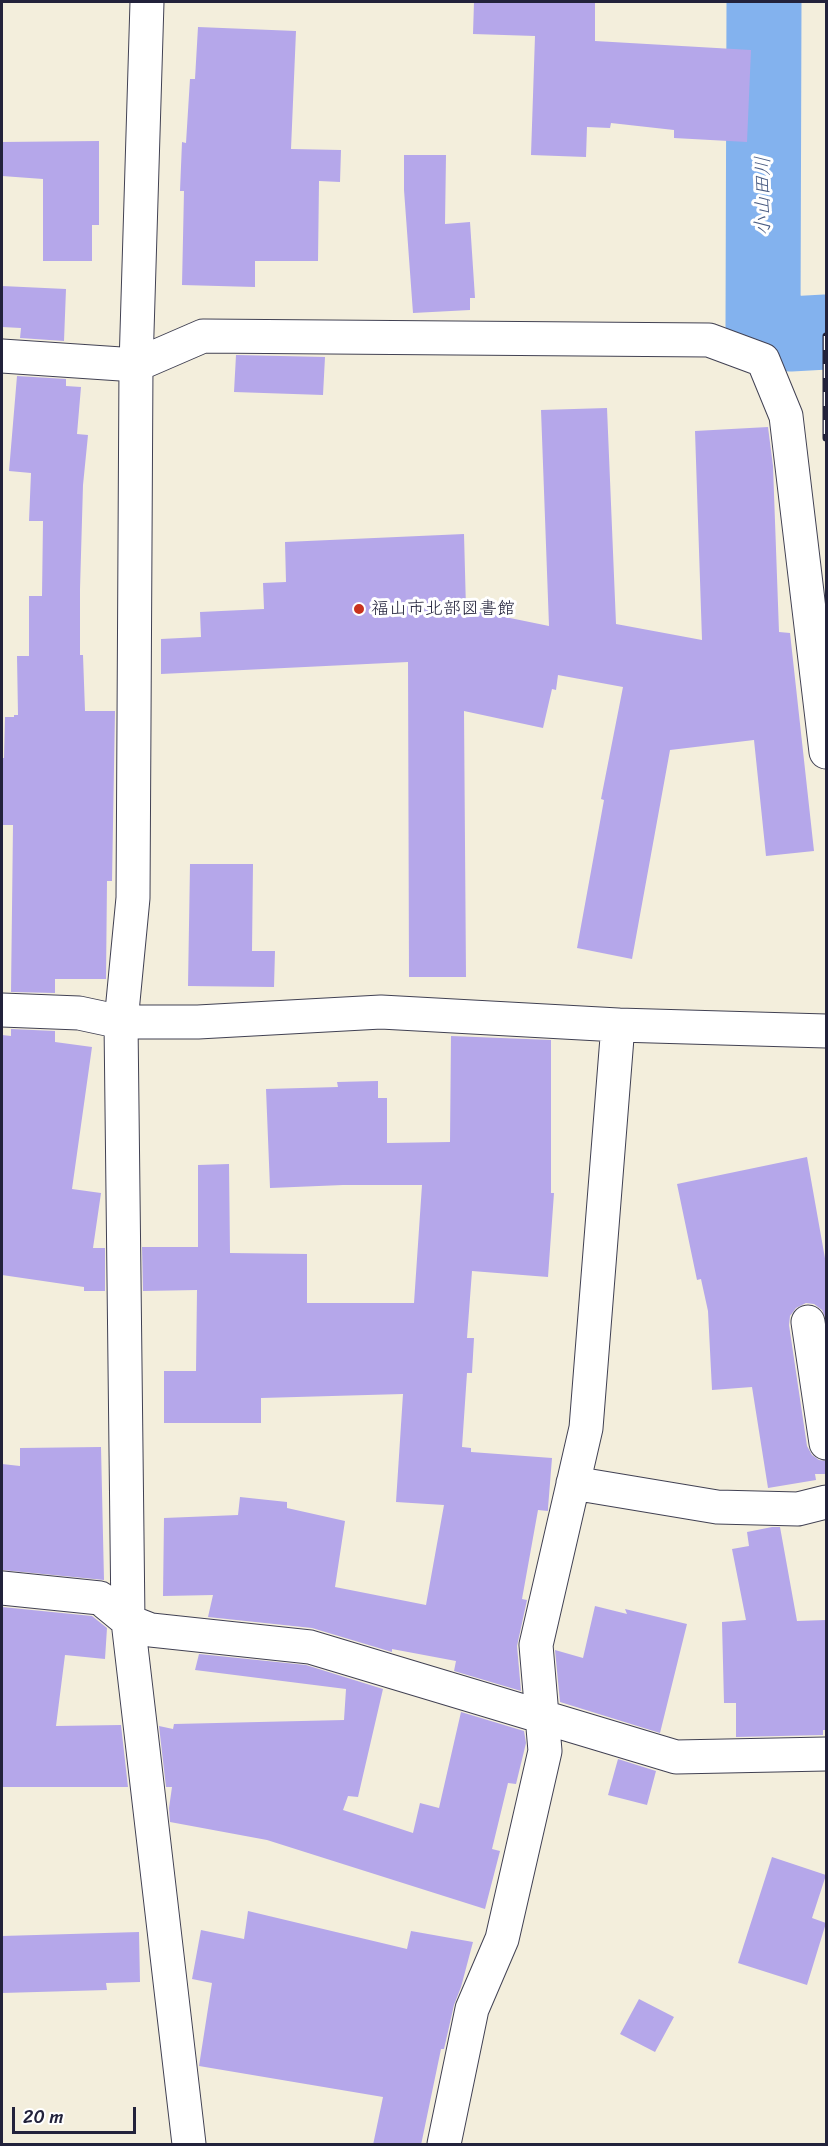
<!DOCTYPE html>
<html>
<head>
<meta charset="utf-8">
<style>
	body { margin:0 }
	#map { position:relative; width:828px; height:2146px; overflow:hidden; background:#f3eedc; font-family:Sriracha,sans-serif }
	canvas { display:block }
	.frame { position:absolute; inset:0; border:3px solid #22223b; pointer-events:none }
	.scale { position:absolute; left:12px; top:2107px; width:124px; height:27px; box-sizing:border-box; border:3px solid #22223b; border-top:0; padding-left:8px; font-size:18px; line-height:21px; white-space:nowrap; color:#22223b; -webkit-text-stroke:4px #fff; paint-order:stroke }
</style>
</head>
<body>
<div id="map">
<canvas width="828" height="2146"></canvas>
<div class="frame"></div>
<div class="scale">20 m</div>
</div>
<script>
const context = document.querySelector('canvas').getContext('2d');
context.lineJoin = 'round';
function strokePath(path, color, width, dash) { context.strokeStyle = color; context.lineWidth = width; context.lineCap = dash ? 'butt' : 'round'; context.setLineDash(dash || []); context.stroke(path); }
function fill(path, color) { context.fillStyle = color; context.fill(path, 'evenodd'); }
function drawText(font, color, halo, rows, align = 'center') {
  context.font = font + ' Sriracha,"Klee One",sans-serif'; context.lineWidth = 6; context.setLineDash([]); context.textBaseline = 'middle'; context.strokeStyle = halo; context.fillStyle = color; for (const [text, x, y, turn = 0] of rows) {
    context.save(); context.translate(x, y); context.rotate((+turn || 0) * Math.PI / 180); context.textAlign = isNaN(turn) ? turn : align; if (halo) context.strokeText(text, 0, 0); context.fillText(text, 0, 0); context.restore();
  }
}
strokePath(new Path2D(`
	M764 2 763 326 790 334 826 332`), '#83b2ee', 75);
fill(new Path2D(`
	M474 2H595V41L751 50 747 142 674 138V130L611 123 610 128 587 127 586 157 531 155 535 36 473 34Z
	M198 27 296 31 291 149 341 150 340 182 319 181 318 261H255V287L182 285 184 191H180L182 142 186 143 190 79H195Z
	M99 141V225H92V261H43V179L2 176V142Z
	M404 155H446L445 224 470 222 475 298H470V310L413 313 404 190Z
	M2 286 66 289 64 341 20 338 21 328 2 327Z
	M236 355 325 357 323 395 234 392Z
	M17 376 66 379V386L81 387 77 434 88 435 83 485 80 589V655H83L85 711H115L112 881H107L106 979H55V993L11 992 13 825H2V758H4L5 717H14V715H18L17 656H29V596H42L43 521H29L31 473 9 471Z
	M607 408 616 624 702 640 695 431 768 427 773 466 779 632 790 633 814 851 766 856 754 740 670 750 632 959 577 948 604 800 601 799 623 687 558 675 556 690 552 689 543 728 464 711 466 977H409L408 662 161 674V639L201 637 200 612 264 609 263 583 286 582 285 542 464 534 466 609 549 626 541 410Z
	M190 864H253L252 951H275L274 987 188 986Z
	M11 1029 55 1031V1042L92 1047 72 1189 101 1193 93 1248H105V1291H84V1287L2 1275V1035L11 1036Z
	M451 1036 551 1040V1193H554L548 1277 472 1271 467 1338H474L472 1373H467L462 1447 471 1448V1452L552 1458 548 1508V1511L538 1510 522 1599 527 1600 517 1646 521 1691 454 1671 456 1661 392 1649V1652L312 1628 208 1617 213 1595 163 1596 164 1518 238 1515 240 1497 287 1502V1508L345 1521 335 1587 426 1605 444 1505 396 1502 403 1394 261 1398V1423H164V1371H196L197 1290 143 1291 142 1247H198V1165L229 1164 230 1253 307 1254V1303H414L422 1185H343L270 1188 266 1089 338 1087 337 1082 378 1081V1098H387V1143L450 1142Z
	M807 1157 826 1264V1319L822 1310 814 1304 806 1303 796 1308 790 1316 789 1325 807 1446 812 1455 819 1460 826 1461V1474H815L816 1480 768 1488 752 1387 712 1390 708 1311 701 1279 697 1280 677 1184Z
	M101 1447 104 1580 2 1570V1464L20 1466V1448Z
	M772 1527H780L797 1621 826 1620V1730H823V1735L736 1737V1703H724L722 1622 746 1620 732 1549 749 1546 747 1532Z
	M595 1606 627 1614 625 1609 687 1624 660 1733 560 1702 555 1650 583 1658Z
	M2 1607 92 1616 107 1628 105 1659 65 1655 56 1726 121 1725 128 1787H2Z
	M199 1654 306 1665 383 1689 358 1797 348 1796 343 1810 413 1833 420 1803 439 1808 461 1712 524 1731 526 1743 516 1784 508 1783 492 1849 500 1851 485 1909 267 1840 170 1822 169 1808 172 1787H166L159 1726 173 1729 174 1724 344 1720 346 1689 195 1670Z
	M618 1759 656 1771 647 1805 608 1795Z
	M772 1857 826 1875 812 1918 826 1923 807 1985 738 1963Z
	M248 1911 407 1949 411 1931 473 1942 461 1987 454 2005 444 2049H441L421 2145H373L383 2097 199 2066 212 1983 192 1979 201 1930 244 1939Z
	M139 1932 140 1982 106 1983 107 1990 2 1993V1936Z
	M639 1999 674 2017 655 2052 620 2034Z`), '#b5a7ea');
const minor = new Path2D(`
	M147 2 136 365 133 898 121 1022 128 1621 189 2144
	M2 356 136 365 203 336 709 340 763 360 786 416 826 752
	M2 1010 79 1013 121 1022H198L381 1012 618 1025 826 1031
	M808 1322 826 1443
	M573 1483 717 1507 798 1509 826 1502
	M2 1588 100 1598 128 1621 151 1630 310 1647 676 1757 826 1754
	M444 2144 472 2009 502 1939 545 1751 536 1645 586 1428 618 1025`);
strokePath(minor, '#414153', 35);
strokePath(minor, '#fff', 33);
const rail = new Path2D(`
	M826 336V438`);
strokePath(rail, '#22223b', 7);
strokePath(rail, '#fff', 4.5, [14]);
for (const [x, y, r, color] of [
	[359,609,6,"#c8321e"]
]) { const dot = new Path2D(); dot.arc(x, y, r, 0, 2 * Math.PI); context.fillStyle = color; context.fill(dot); strokePath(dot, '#fff', 2); }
drawText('18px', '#22223b', '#fff', [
	["福山市北部図書館",371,609]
], 'left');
drawText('italic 20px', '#495c83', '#fff', [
	["小山田川",764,196,-90]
]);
</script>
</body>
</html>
